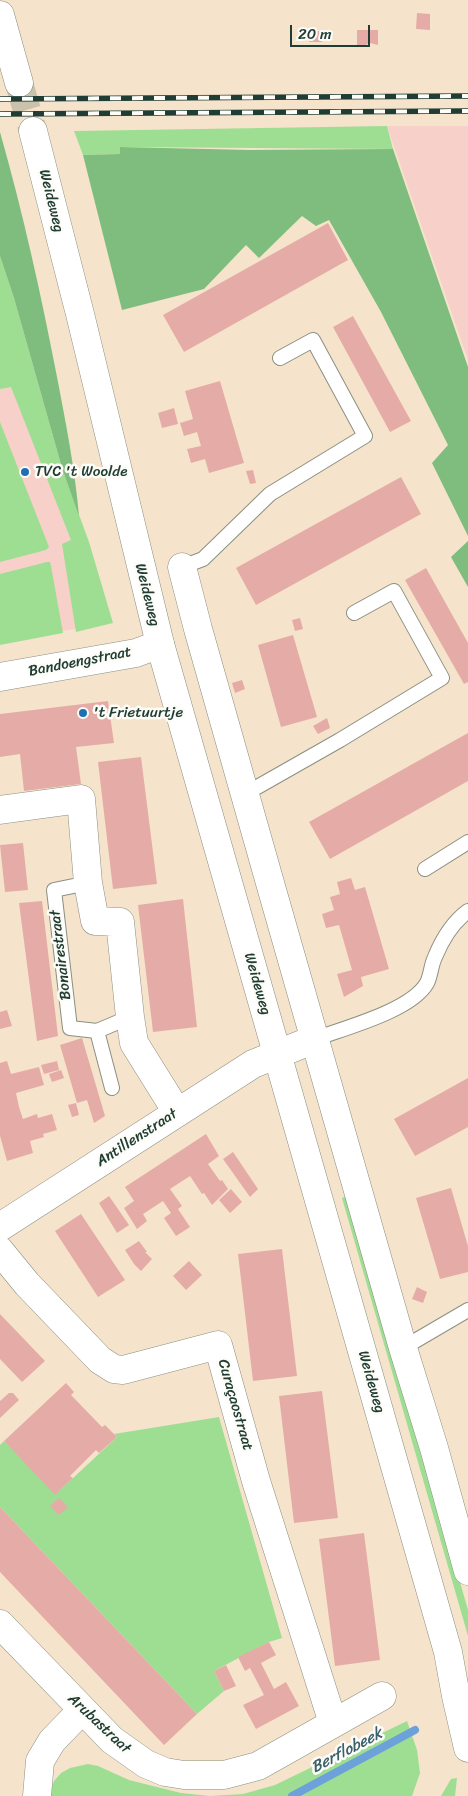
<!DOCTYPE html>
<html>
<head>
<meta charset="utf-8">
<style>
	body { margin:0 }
	#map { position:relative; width:468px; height:1796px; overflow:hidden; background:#f6e3cc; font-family:Sriracha,sans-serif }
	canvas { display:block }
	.scale { position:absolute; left:290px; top:25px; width:80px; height:22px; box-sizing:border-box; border:2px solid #1f3d34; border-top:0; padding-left:6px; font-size:15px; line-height:18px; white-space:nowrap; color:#1f3d34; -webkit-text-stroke:4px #fdfcf7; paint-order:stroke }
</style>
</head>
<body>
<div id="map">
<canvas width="468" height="1796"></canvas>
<div class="scale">20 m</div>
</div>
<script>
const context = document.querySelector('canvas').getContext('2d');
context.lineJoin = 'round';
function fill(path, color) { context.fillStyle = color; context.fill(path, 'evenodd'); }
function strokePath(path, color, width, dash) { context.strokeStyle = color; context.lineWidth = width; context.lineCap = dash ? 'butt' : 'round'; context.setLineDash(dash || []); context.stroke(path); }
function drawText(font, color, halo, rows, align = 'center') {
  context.font = font + ' Sriracha,sans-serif'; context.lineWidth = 5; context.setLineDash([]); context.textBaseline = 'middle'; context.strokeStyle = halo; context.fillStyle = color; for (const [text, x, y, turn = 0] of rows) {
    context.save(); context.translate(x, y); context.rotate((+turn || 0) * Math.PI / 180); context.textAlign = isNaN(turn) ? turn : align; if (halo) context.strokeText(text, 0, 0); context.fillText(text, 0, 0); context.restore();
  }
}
fill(new Path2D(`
	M387 126H468V360Z
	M0 319 100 625 0 641Z`), '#f7d0c9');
fill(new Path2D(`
	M387 126 393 149 120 147V154L83 155 74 131Z
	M0 256 14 298 62 468 89 542 113 623 76 632 62 544 71 540 11 387 0 389Z
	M0 422 49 547 46 550 0 562Z
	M47 562H50L51 566 63 633 0 645V574Z
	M349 1195 468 1610V1636L342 1198Z
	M219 1417 282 1638 269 1642 214 1671 224 1691 197 1714 0 1507V1445L4 1441 58 1492 117 1437 114 1434Z
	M407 1721 417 1750 420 1773 412 1796H49L54 1781 61 1773 70 1768 88 1764 98 1766 129 1780 181 1793 210 1796 243 1794 275 1785Z
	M457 1778 455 1796H441L451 1779Z`), '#9ede93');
fill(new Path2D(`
	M0 132C23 213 41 294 57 377 66 424 75 469 79 516L62 468 14 298 0 256Z
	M120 147 249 150 393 149 468 367V536L432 463 448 445 381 312 329 220 316 226 302 216 259 258 246 245 204 289 122 310 83 155 120 154Z
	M468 541V587L451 557Z`), '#7ebd7d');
strokePath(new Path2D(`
	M292 1796 415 1730`), '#6ca1d9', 8);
fill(new Path2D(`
	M417 13 430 14V30L416 29Z
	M357 30H378V45L370 43 361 47 357 46Z
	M309 31H322V42H309Z
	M328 223 348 260 184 352 163 315Z
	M353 316 411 421 390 432 333 327Z
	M220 381 244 463 209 473 205 459 191 463 187 449 201 446 197 432 184 436 180 423 193 419 185 391Z
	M174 408 178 424 162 428 158 413Z
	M253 470 256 483 250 484 246 471Z
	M401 477 421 514 256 605 236 568Z
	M426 568 468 643V682L464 684 405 580Z
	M300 618 303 629 295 631 292 620Z
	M293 635 317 717 281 727 258 645Z
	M242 680 245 689 235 693 232 683Z
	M108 701 114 743 76 747 81 784 24 791 20 754 0 757V714Z
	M327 718 330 728 318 734 313 726Z
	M468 733V781L330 859 309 822Z
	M141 757 157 884 113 889 98 762Z
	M23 843 28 890 5 892 0 845Z
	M351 878 355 890 365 887 389 969 361 977 363 986 344 997 337 974 352 970 339 925 326 928 322 914 334 910 330 897 340 894 337 882Z
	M183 899 197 1027 153 1032 138 905Z
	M42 901 58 1036 37 1041 19 903Z
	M7 1010 12 1026 0 1029V1012Z
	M82 1038 105 1116 94 1123 87 1100 77 1103 60 1045Z
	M7 1061 11 1074 39 1067 44 1085 16 1093 19 1107 23 1119 37 1114 38 1118 52 1114 57 1130 43 1134 44 1137 30 1141 33 1153 7 1161 0 1136V1063Z
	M57 1061 59 1070 44 1074 41 1065Z
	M61 1070 64 1078 52 1082 49 1074Z
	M468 1078V1127L415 1156 394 1119Z
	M76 1103 79 1115 72 1117 68 1105Z
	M206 1134 219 1156 208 1164 220 1181 222 1180 228 1189 212 1205 204 1193 202 1194 190 1176 170 1189 182 1206 178 1209 190 1227 176 1236 164 1218 171 1213 163 1201 143 1214 147 1221 137 1229 124 1208 134 1201 125 1187Z
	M233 1152 258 1189 250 1197 223 1159Z
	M451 1188 468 1246V1272L440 1279 416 1198Z
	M231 1189 242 1202 230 1213 219 1200Z
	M109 1196 129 1225 117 1233 99 1203Z
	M81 1214 125 1280 98 1297 55 1231Z
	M139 1241 147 1252H145L152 1259 141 1271 134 1264 125 1250Z
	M282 1249 297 1376 253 1381 238 1254Z
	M189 1261 202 1275 186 1290 173 1276Z
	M417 1287 427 1292 423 1303 412 1299Z
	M0 1314 45 1361 22 1382 0 1359Z
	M66 1383 74 1392 71 1395 102 1427 105 1425 117 1437 99 1453 96 1450 70 1476 73 1478 55 1495 4 1441Z
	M322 1391 338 1518 294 1523 279 1396Z
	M9 1393H13L19 1400 0 1418V1401Z
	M59 1498 68 1507 59 1515 50 1506Z
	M0 1507 197 1714 164 1745 0 1572Z
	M364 1533 380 1660 335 1666 319 1539Z
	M269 1642 276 1655 261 1663 274 1689 286 1682 299 1706 256 1729 243 1705 264 1695 250 1668 245 1671 238 1657Z
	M226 1665 236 1686 224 1691 214 1671Z`), '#e5aca7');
strokePath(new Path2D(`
	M19 83 33 131`), '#cbc2ae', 28, [28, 14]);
const service = new Path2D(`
	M182 567 203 559 270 494 365 436 313 340 280 358
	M245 794 340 740 442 678 394 591 354 613
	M425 869 468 842
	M88 883 54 890 70 1028 97 1031 130 1017
	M97 1031 112 1088
	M315 1039C344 1028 411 1011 427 983 431 975 431 965 435 957 442 940 453 922 468 911
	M403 1348 468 1310`);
const minor = new Path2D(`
	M182 567 198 629 272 890 403 1348 434 1448 468 1571
	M0 677 136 653 160 644
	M0 810 81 799 88 883 95 921 120 922 130 1017 134 1043 177 1112
	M0 1227 253 1064 315 1039
	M0 1251 27 1284 100 1360 114 1369 123 1370 218 1345 256 1481 333 1723
	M0 1624 112 1740 146 1764 165 1772 184 1775H224L258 1766 382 1696
	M37 1796 40 1761 52 1741 82 1710`);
const primary = new Path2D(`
	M0 15 19 83
	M33 131 80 314 160 644 448 1652 456 1696 468 1748`);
strokePath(service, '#8a9080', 16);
strokePath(minor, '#8a9080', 29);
strokePath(primary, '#8a9080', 29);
strokePath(service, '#fff', 14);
strokePath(minor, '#fff', 28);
strokePath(primary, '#fff', 28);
const rail = new Path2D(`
	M0 99 468 96
	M0 114 468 111`);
strokePath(rail, '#1f3d34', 5.5);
strokePath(rail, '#fdfcf7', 4, [11]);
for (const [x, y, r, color] of [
	[25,472,5,"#1f6fb2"],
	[83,713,5,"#1f6fb2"]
]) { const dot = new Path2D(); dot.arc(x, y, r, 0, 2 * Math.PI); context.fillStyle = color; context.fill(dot); strokePath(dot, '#fdfcf7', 2); }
drawText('15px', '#1f3d34', '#fdfcf7', [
	["Weideweg",51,201,76],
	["Weideweg",147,595,76],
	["Bandoengstraat",80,662,-11],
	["Bonairestraat",61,955,-97],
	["Weideweg",257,984,74],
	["Antillenstraat",137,1138,-33],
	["Weideweg",371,1382,74],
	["Curaçaostraat",235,1405,74],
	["Arubastraat",99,1724,43]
]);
drawText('15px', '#1f3d34', '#fdfcf7', [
	["TVC 't Woolde",35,472],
	["'t Frietuurtje",93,713]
], 'left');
drawText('italic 16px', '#3a606e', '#fdfcf7', [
	["Berflobeek",347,1751,-28]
]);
</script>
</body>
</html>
